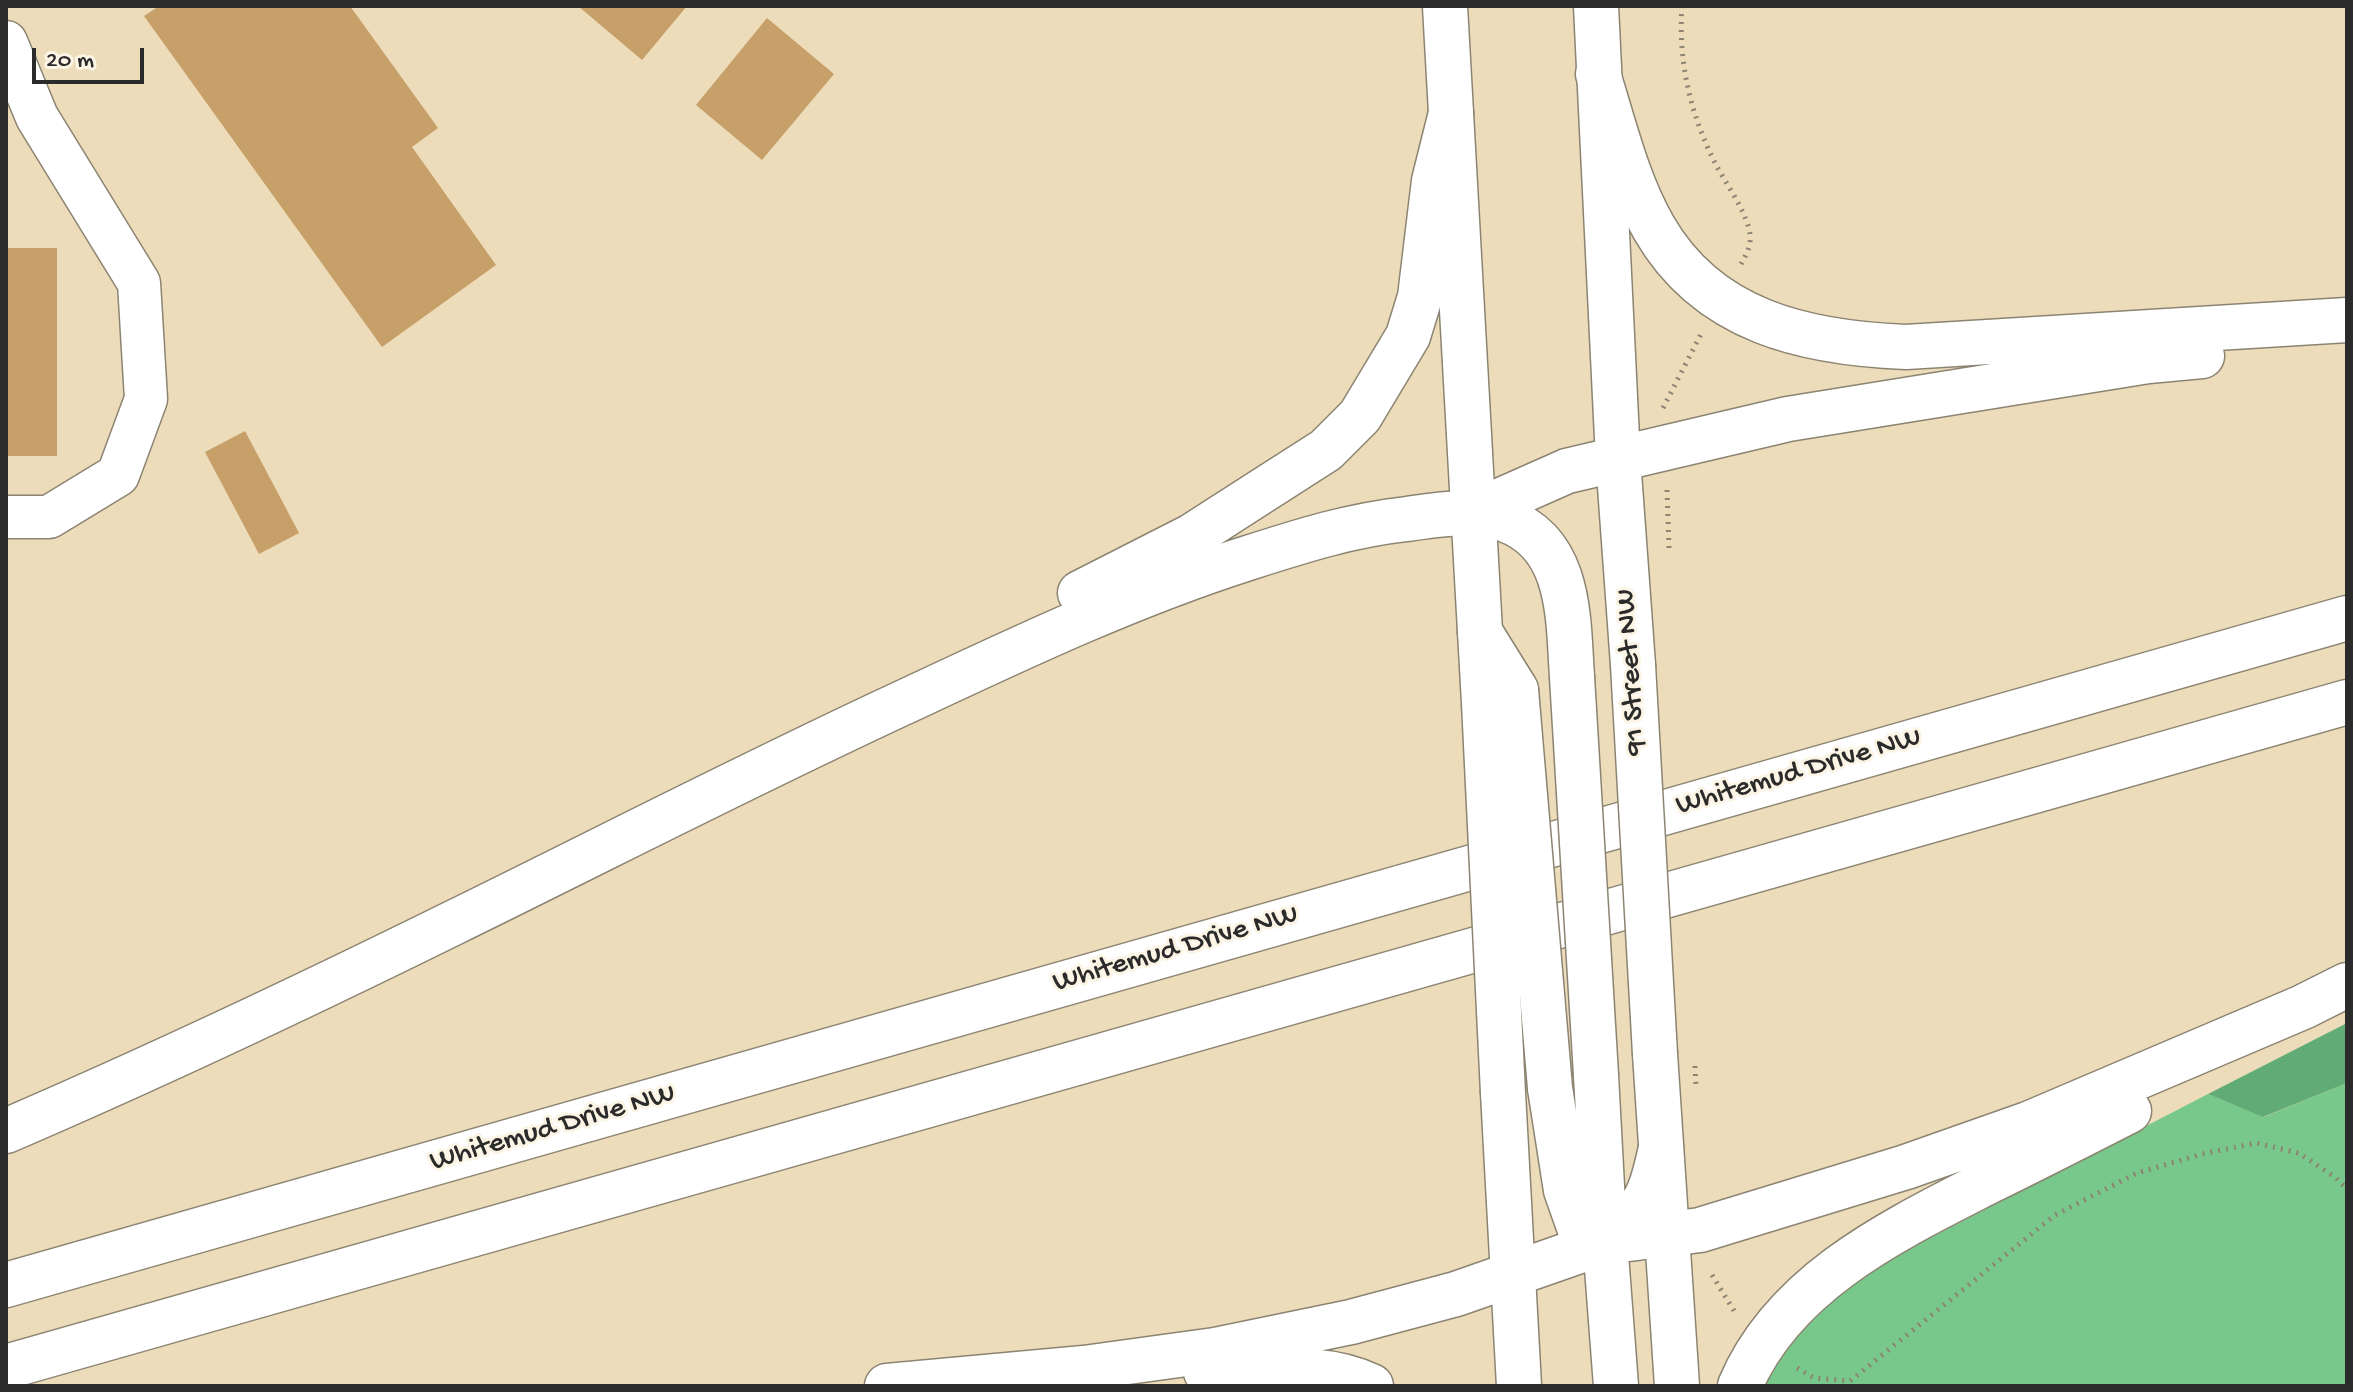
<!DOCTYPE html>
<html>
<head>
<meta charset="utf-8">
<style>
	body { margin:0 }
	#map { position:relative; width:2353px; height:1392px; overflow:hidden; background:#eddcba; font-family:"Gochi Hand",sans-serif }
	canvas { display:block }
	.frame { position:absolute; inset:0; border:8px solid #2b2b2b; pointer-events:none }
	.scale { position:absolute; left:32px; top:48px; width:112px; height:36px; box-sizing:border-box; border:4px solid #2b2b2b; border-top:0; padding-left:10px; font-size:24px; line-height:28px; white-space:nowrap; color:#2b2b2b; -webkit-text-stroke:6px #fcf5e5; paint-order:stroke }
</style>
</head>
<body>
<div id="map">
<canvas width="2353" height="1392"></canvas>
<div class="frame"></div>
<div class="scale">20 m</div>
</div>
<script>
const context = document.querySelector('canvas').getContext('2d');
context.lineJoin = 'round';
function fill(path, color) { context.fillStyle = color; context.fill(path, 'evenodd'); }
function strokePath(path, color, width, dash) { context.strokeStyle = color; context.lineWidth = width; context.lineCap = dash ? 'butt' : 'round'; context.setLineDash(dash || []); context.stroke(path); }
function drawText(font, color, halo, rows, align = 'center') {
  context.font = font + ' "Gochi Hand",sans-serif'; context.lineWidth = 6; context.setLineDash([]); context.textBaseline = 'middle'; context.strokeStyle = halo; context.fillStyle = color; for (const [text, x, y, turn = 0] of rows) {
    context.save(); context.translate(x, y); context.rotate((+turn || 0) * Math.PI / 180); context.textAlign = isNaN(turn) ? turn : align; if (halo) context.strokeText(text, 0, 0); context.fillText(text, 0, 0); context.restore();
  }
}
fill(new Path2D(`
	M2347 1083V1386H1761L1766 1375 1813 1313 1870 1269 2208 1094 2264 1117Z`), '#77c88a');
fill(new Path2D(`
	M2347 1023V1083L2263 1117 2208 1094Z`), '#61ac76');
fill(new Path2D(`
	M159 6H350L438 128 412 147 496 265 382 347 144 16Z
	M578 6H687L642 60Z
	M767 18 834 74 762 160 696 105Z
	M6 248H57V456H6Z
	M245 431 299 533 259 554 205 452Z`), '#c79f69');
const minor = new Path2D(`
	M6 42 37 117 139 283 146 399 118 475 49 517H6`);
const major = new Path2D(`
	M1445 6 1484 703
	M1596 6 1618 459 1633 665
	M1655 1054 1677 1386
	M1503 1093 1519 1386`);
const highway = new Path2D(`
	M1598 74C1614 125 1627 181 1654 228 1708 322 1806 343 1906 347L2347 320
	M1472 513 1567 471 1788 419 2148 361 2202 356
	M1080 593 1192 536 1262 491 1326 450 1360 416 1408 336 1420 297 1434 181 1451 113
	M1480 632 1516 690
	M1596 1075 1605 1242 1616 1386
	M1550 1088 1566 1190 1579 1227 1605 1242
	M6 1131C157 1066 305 996 453 923 606 848 757 770 911 699 1022 647 1132 595 1248 558 1301 541 1351 525 1407 519 1440 514 1473 509 1506 520 1572 544 1568 620 1572 677
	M1605 1242C1646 1206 1649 1201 1661 1148
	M6 1285 2347 618
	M6 1367 2347 702
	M1206 1372C1262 1374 1319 1361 1371 1386
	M887 1386 1084 1368 1215 1350 1351 1322 1456 1294 1605 1242 1700 1230 1906 1167 2028 1124 2303 1007 2347 985
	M1740 1386C1784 1282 1894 1230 1988 1182 2035 1159 2082 1135 2129 1111`);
strokePath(minor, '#8c8472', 45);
strokePath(major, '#8c8472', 47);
strokePath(highway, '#8c8472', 47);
strokePath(new Path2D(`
	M1682 6C1678 61 1690 113 1715 163 1726 184 1743 206 1749 229 1753 243 1747 253 1741 264
	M1663 408 1702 332
	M1667 490 1669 548
	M1712 1275 1736 1314
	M1797 1368 1814 1378 1850 1381 2055 1215 2137 1173 2202 1154 2256 1143 2299 1153 2336 1178 2347 1189`), '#8c8472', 5, [2, 6]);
strokePath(minor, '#fff', 42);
strokePath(major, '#fff', 44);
strokePath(highway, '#fff', 44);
const majorBridge = new Path2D(`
	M1633 665 1655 1054
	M1484 703 1503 1093`);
const highwayBridge = new Path2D(`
	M1572 677 1596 1075
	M1516 690 1550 1088`);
strokePath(majorBridge, '#8c8472', 47, []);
strokePath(highwayBridge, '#8c8472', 47, []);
strokePath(new Path2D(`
	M1695 1066 1696 1088`), '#8c8472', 5, [2, 6]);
strokePath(majorBridge, '#fff', 44);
strokePath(highwayBridge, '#fff', 44);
drawText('30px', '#2b2b2b', '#fcf5e5', [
	["91 Street NW",1633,672,-94],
	["Whitemud Drive NW",1799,773,-16],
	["Whitemud Drive NW",1176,950,-16],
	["Whitemud Drive NW",553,1129,-16]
]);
</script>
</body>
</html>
